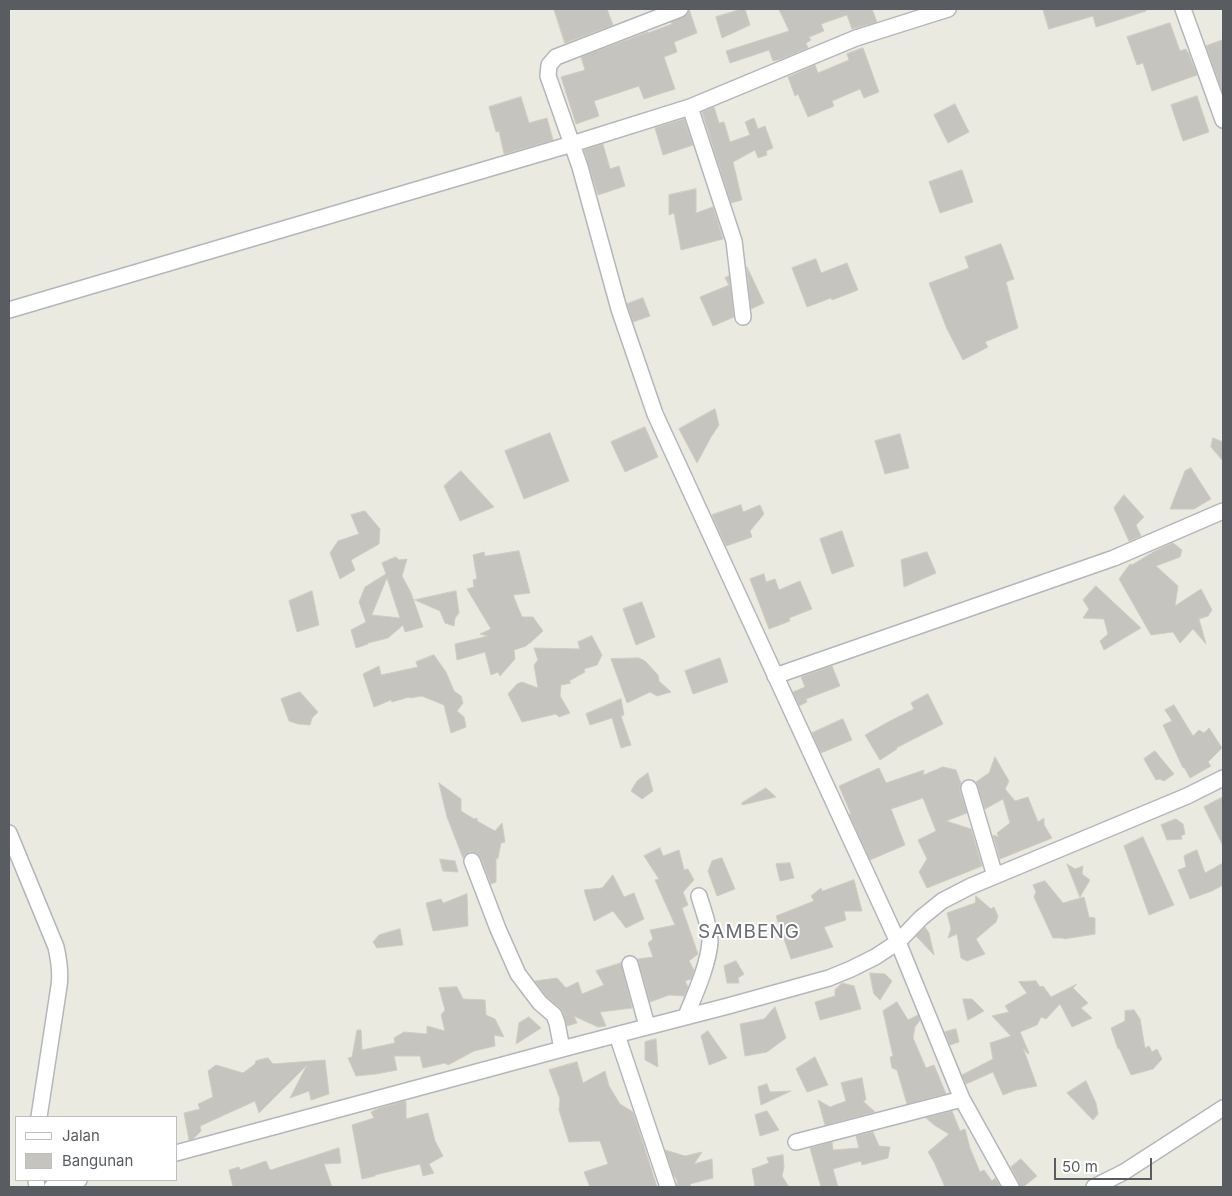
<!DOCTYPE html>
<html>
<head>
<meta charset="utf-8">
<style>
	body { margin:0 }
	#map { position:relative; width:1232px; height:1196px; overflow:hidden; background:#ebeae1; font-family:Inter,sans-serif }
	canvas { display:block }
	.frame { position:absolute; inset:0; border:10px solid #595c61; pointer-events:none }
	.legend { position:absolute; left:15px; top:1116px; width:162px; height:65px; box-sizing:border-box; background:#fff; border:1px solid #bdbec0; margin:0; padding:6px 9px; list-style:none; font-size:15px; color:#595c61 }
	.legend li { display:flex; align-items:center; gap:10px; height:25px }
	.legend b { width:25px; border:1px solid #bdbec0 }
	.scale { position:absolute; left:1054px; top:1158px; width:98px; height:22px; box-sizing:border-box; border:2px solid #595c61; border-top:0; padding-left:6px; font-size:15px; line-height:18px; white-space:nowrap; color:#595c61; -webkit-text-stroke:4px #fff; paint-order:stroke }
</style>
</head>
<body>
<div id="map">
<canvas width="1232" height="1196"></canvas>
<div class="frame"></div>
<ul class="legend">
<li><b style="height:6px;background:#fff"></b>Jalan</li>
<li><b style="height:14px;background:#c6c4be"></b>Bangunan</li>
</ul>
<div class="scale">50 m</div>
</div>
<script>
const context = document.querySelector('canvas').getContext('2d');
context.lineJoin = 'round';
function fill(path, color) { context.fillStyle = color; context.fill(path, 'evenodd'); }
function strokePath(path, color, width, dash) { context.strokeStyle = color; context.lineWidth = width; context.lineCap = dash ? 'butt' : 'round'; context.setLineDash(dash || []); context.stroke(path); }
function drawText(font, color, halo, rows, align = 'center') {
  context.font = font + ' Inter,sans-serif'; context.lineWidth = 4; context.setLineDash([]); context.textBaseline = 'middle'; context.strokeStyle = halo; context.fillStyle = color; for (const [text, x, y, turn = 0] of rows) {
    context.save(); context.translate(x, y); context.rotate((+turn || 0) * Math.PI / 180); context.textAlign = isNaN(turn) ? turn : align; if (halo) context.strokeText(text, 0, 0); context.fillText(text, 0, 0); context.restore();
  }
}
const building = new Path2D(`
	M554 9H607L613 25 565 43Z
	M689 9 697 33 674 42 677 52 664 57 675 89 644 99 639 86 594 101 599 116 576 124 561 77 585 70 581 57 648 32V33L672 24 671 22 687 15Z
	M742 9H745L750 25 722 38 716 17Z
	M779 9H872L877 22 852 29 847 15 821 24 824 31 809 37 811 40 806 43 808 48 781 59 773 61 769 50 730 63 726 51 789 31Z
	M1043 9H1146V11L1096 27 1093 16 1049 29Z
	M1170 23 1180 51 1186 49 1187 52H1188L1197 75 1152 91 1143 63 1137 65 1127 37Z
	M1223 40V93L1206 46Z
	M863 48 879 92 864 98 860 89 832 101 834 106 808 117 798 94 795 96 788 77 815 65 818 73 849 60 847 54Z
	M1197 96 1209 132 1183 141 1171 105Z
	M521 97 529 123 547 118 553 140 504 154 499 131 496 132 489 107Z
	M955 104 969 132 948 143 934 115Z
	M714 107 719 123 724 122 730 142 750 135 745 122 754 118 758 129 765 126 773 148 766 151 767 155 758 158 755 150 733 162 742 200 731 203 702 112Z
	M684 119 693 145 663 155 655 128Z
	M603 144 610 169 619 166 625 186 598 195 584 150Z
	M962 170 973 202 940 213 929 182Z
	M696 189V213L713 207 723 239 681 250 674 213 669 215V195Z
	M1001 244 1014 279 1006 282 1018 328 985 342 988 347 963 360 947 329 929 283 969 268 965 257Z
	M816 259 821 273 847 263 858 290 832 300 831 298 807 307 792 268Z
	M747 267 764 303 751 309Z
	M729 276 734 317 713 326 700 297 729 285 725 278Z
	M643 298 650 316 633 322 627 304Z
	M715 409 719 425 711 437 697 463 679 429Z
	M645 427 658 457 625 472 611 442Z
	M550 433 569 481 524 499 505 451Z
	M900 434 909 468 885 474 875 441Z
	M1213 438 1223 442V461L1211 447Z
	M1191 468 1211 499 1194 509H1170L1185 471Z
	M461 471 494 507 460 521 444 486Z
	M1124 495 1144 517 1136 525 1141 536 1129 541 1114 508Z
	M741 505 743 512 760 505 764 514 750 531 752 537 726 546 712 515Z
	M365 511 380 529 379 544 351 560 355 570 340 579 330 553 338 541 359 534 351 515Z
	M842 531 854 566 832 574 820 539Z
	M1173 543 1182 550 1180 557 1156 566 1178 586 1175 606 1201 589 1212 610 1208 616 1199 619 1206 644 1193 629 1180 643 1173 632 1151 635 1119 579 1130 564 1132 565 1155 551Z
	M519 551 530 593 513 595 522 617H533L543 631 529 644V643L526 646 514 650 515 659 500 676 498 672 491 675 485 652 457 660 455 644 488 636 480 634 491 629 467 589 474 587 473 580 477 579 473 555 484 552 485 556Z
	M927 552 936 573 904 587 901 560Z
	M396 557 399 560 407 559 402 576 411 593 423 627 405 632 403 625 388 638 368 643V644L356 648 351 630 366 622 359 602 365 587 386 574 382 563ZM387 578 400 618 372 615Z
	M764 574 766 582 775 579 779 590 800 581 812 609 789 618 790 621 769 629 750 579Z
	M1096 586 1141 628 1104 650 1100 641 1108 634 1104 619 1083 618 1089 609 1083 600Z
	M312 591 319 625 297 632 289 601Z
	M456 591 459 613 455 618 454 626 445 623 440 611 415 600Z
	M642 602 655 637 636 645 623 609Z
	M592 636 602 655 597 665 584 669 585 672 569 681 571 683 561 685 560 696 570 713 559 717 556 714 522 722 508 694 517 684 522 682 538 688 534 665 538 660 534 648 580 649 578 642Z
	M434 655 446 672 454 691 461 696 463 703 457 711 464 717 466 727 451 733 444 705 422 696 410 698 409 697 392 702 391 700 374 707 363 674 379 666 381 675 418 667 416 662Z
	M639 658 645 661 658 675 659 681 671 692 657 696 650 692 627 703 611 659Z
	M720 658 728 682 693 694 685 671Z
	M832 666 840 686 806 699 807 702 799 706 793 692 805 687 801 677Z
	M300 692 318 712 312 718 310 725 298 724 289 721 281 699Z
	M928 694 943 724 896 748 897 749 880 760 865 735 890 721 914 709 911 703Z
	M621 699 624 715 621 716 631 745 621 748 612 718 590 725 586 714Z
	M1174 705 1193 736 1199 730 1204 733 1209 728 1222 748 1208 762 1211 766 1190 778 1184 767 1183 768 1163 725 1172 721 1165 710Z
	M843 719 852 740 821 753 812 733Z
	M1155 751 1174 774 1164 781 1159 779 1156 780 1144 759Z
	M995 757 1009 781 1005 789 1015 801 1028 797 1038 822 1044 818V825L1052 838 1000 859 993 835 999 837 997 833 1010 823 1003 799 985 809 976 782 989 773Z
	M943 767 956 770 961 783 960 786V791L967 813 946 821 971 829 982 866 927 888 919 872 927 859 918 840 936 831 923 798 891 809 905 845 870 860 849 814H851L839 786 879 768 886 783 924 770 923 775Z
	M648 773 653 791 642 799 631 791 637 781Z
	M439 783 461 799V811L474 819 477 818V821L495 831 502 823 505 842 501 843 498 858 496 859V882L491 884 481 858 477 853 473 852H469L465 855 463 858 447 817Z
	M766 788 776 797 742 805V803Z
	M1223 797V846L1204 807Z
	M1176 819 1183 824 1185 834 1181 836 1182 839 1167 840 1161 825Z
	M1143 837 1174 905 1149 915 1124 846Z
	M660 848 663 856 679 850 684 870 688 869 694 880 683 892 688 905 682 908 698 954 689 961 694 970 691 979 685 981 688 987 684 996 669 995 650 1002 638 959 653 957 648 943 653 939 650 930 675 925 655 880 659 879 644 856Z
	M1197 850 1205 873 1223 863V885L1212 891 1190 899 1178 870 1186 867 1184 856Z
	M722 858 735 889 717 896 708 871 712 861Z
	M440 859 455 861 458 872 443 871Z
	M790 863 794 878 780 881 776 864Z
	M1067 864 1075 869 1083 866 1082 874 1090 880 1080 897Z
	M613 875 624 897 634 893 644 919 626 928 613 911 594 921 584 890 602 888Z
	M854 880 862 911H844L846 920 824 927 833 947 791 959 776 916 814 901 811 896 821 888 822 891Z
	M1045 881 1063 903 1084 897 1089 917 1095 918V934L1064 939 1063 938H1053L1034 897 1036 892 1033 885Z
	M467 894 468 926 433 931 426 903 441 899 443 903Z
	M976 896 991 909 994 907 998 916 996 922 976 939 985 954 967 961 961 958 957 934 948 938 951 929 947 913 975 903Z
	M925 927 929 933 934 955 916 936Z
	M400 929 403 945 377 948 373 942 379 935Z
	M736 961 744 974 738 978 739 983H727L724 966Z
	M621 963 632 1008 600 1012 606 1026 598 1027 574 1016 577 1023 567 1026 563 1012 560 1008 547 997 535 981 557 978 566 988 578 982 582 994 604 985 596 971Z
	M870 973 885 974 892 981 880 1000 874 994Z
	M1036 981 1040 987 1043 986 1051 997 1077 984 1073 988 1088 1003 1081 1008 1092 1018 1072 1027 1060 1004 1046 1019 1041 1017 1037 1025 1020 1032 1029 1053 1028 1054 1023 1048 1037 1086 1016 1090 1003 1095 993 1072 966 1084 962 1075 993 1059 990 1043 1011 1036 992 1016 1009 1012 1005 1006 1027 993 1019 982Z
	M842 983 854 986 861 1009 820 1020 815 1002 835 996V990Z
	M457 987 463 999 485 1000 486 1015 495 1019 504 1037 494 1035 495 1046 474 1051 448 1065 445 1063 423 1068 420 1056H394L397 1070 376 1074 356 1076 348 1058 352 1057 357 1030H361L362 1050 395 1043 394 1038 404 1032 427 1034V1026L445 1031 441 1015 445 1010 439 988Z
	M963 999H972L984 1011 968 1020Z
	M897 1002 908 1020 918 1015 920 1020 915 1027 913 1038 926 1068 934 1065 946 1094 907 1104 897 1070 892 1068 890 1057 893 1056 883 1011Z
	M775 1007 786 1038 767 1052 745 1056 740 1024 764 1019Z
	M1134 1010 1140 1019 1145 1048 1149 1046 1152 1052 1157 1049 1162 1059 1153 1069 1131 1075 1119 1048 1118 1049 1111 1028 1125 1021V1011Z
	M529 1017 541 1028 516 1044 519 1023Z
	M956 1029 959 1042 950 1045 945 1032Z
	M708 1031 727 1058 709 1065 701 1036Z
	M656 1039 658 1067 645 1060V1042Z
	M815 1057 828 1085 807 1092 796 1069Z
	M268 1058 273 1064 325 1060 329 1094 311 1100 309 1091 290 1098 307 1065 259 1113 255 1101 200 1126 201 1131 193 1139 189 1140 184 1113 200 1109 198 1104 213 1097 208 1071 216 1065 243 1073 255 1064 256 1061Z
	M577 1062 583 1083 605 1071 609 1086 620 1104 633 1112 657 1187H590L584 1172 608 1164 600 1141 569 1142 559 1110 560 1099 549 1070Z
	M862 1078 866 1100 863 1101 875 1112 825 1125 818 1100 830 1107 846 1101 841 1083Z
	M1086 1081 1096 1103 1098 1114 1093 1120 1067 1093Z
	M767 1084 770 1092 791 1091 761 1105 758 1087Z
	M405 1101 406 1102V1119L428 1113 435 1141 443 1156 429 1164 434 1173 423 1176 420 1164 375 1175V1176L362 1179 352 1125 374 1118 371 1112 377 1109Z
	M767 1111 779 1130 760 1136 755 1115Z
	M952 1111 960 1131 965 1129 970 1148 980 1172 984 1170 992 1181 995 1178 1000 1187H945L934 1162 928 1152 949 1134 934 1125 926 1118Z
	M873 1132 879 1146 890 1147 888 1158 862 1165 861 1161 833 1169 838 1187H821L810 1148 832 1142 833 1150 859 1148 856 1136Z
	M339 1148 341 1163 324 1164 332 1187H233L229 1170 239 1167 240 1170 266 1161 270 1170Z
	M665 1150 685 1156 702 1152 694 1164 712 1159 713 1178 690 1184 691 1187H677V1180L673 1174Z
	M783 1155 784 1167 782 1176 789 1187H755L752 1169 769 1163 767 1158Z
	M1021 1159 1037 1176 1023 1187H1020L1019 1182 1011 1167Z`);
fill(building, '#c6c4be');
strokePath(building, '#cfccc0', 1);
const minor = new Path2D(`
	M680 9 556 57 549 65 548 76 580 167 619 309 655 414 898 942 962 1099 1011 1187
	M1183 9 1223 120
	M690 107 734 241 743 317
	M9 310 572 144 690 107 856 38 948 9
	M775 676 1114 558 1223 511
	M969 788 995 876
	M9 833 56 947C59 960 61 972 59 986L39 1117
	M472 861 498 929 518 974 540 1003 554 1015 557 1023 562 1049
	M630 964 647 1026
	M686 1016C695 994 708 966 710 942 710 926 703 910 699 896
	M617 1035 668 1187
	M796 1142 962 1099
	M176 1153 577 1045 728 1006 829 978 851 969 875 957 898 942 921 918 942 901 971 886 1187 796 1223 778
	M36 1180 37 1187
	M52 1187 79 1180
	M1094 1187 1124 1172 1223 1108`);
strokePath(minor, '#b3b6bb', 18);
strokePath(minor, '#fff', 15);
context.letterSpacing = '1px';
drawText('19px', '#6a6e73', '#fff', [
	["SAMBENG",749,932]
]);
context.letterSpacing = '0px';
</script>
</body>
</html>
